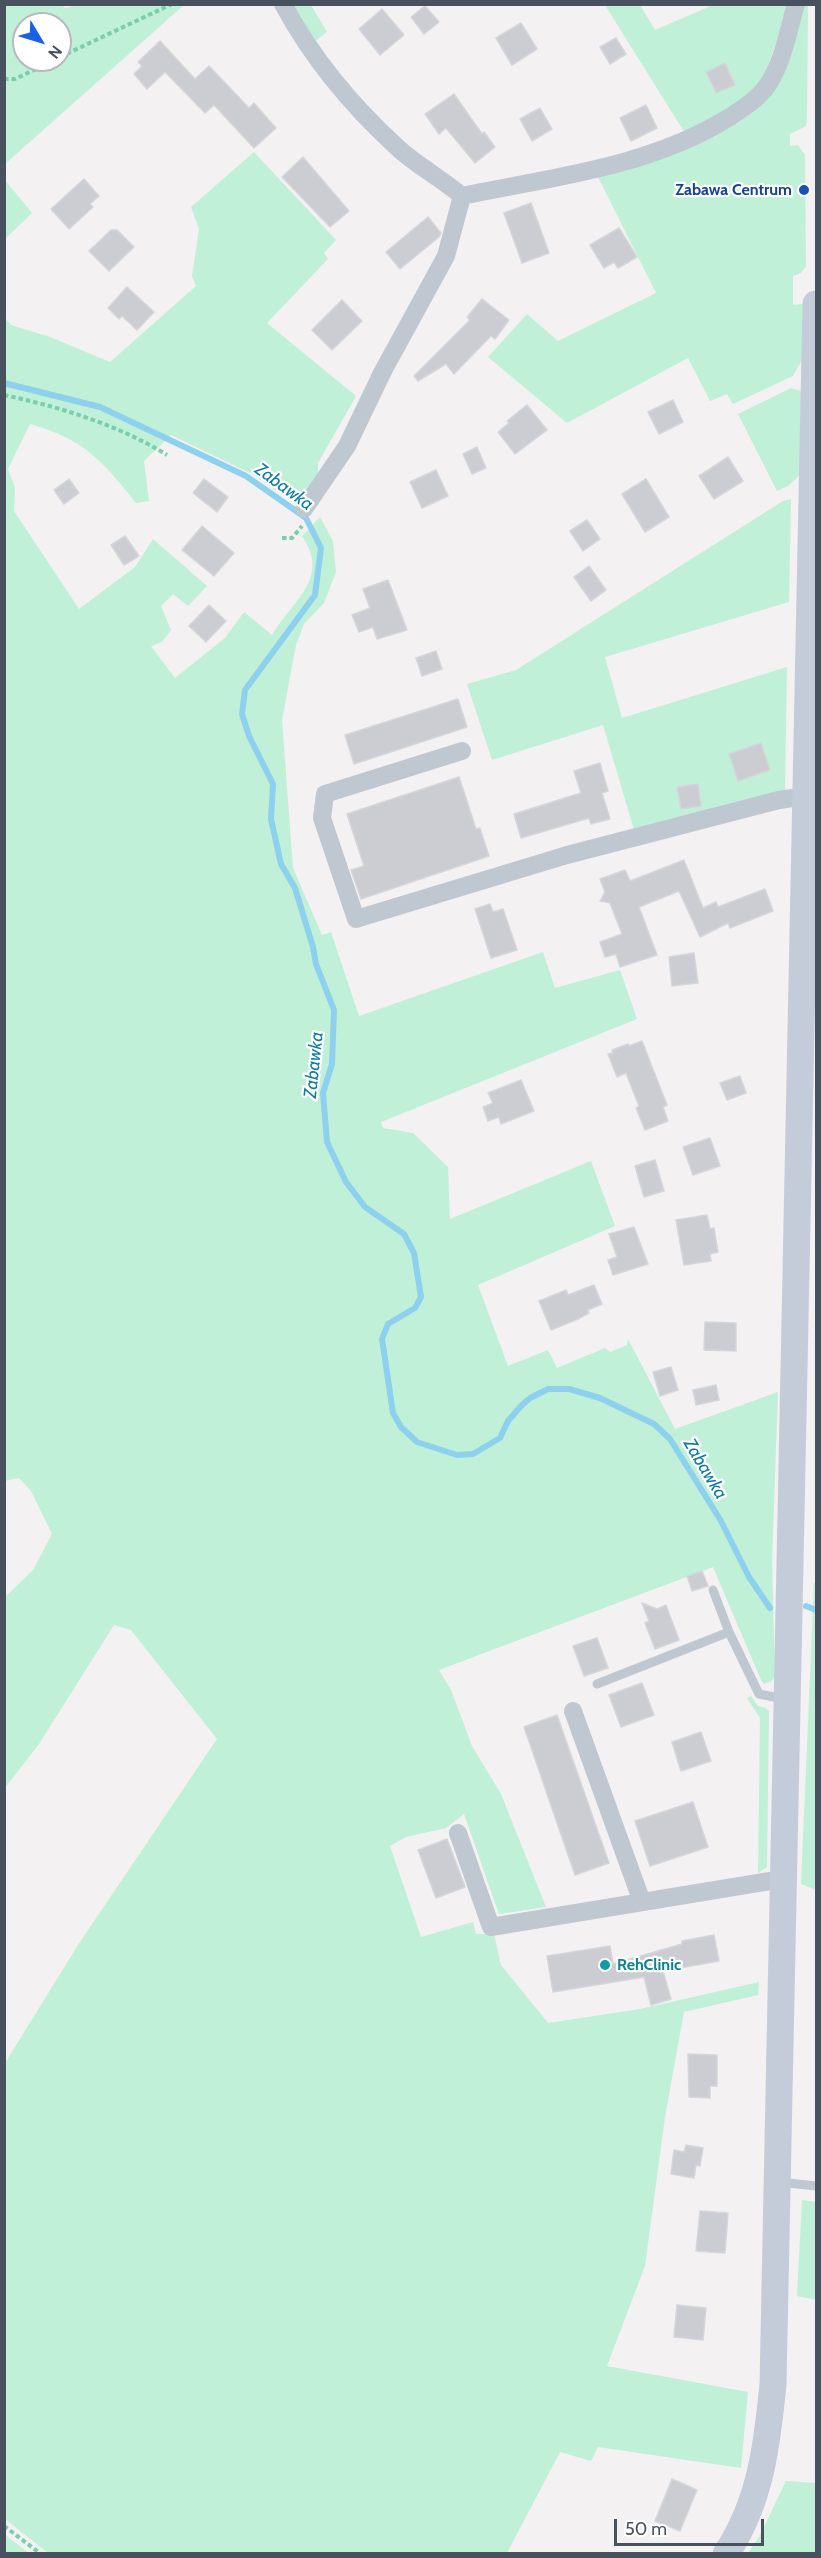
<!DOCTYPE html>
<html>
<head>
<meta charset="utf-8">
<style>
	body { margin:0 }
	#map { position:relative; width:821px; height:2558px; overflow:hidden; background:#f3f1f1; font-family:Cabin,sans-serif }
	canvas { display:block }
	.frame { position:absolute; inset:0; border:6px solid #48525f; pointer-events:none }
	.north { position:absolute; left:12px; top:12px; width:60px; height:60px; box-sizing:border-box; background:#fff; border:2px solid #b6babf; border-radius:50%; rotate:128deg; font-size:16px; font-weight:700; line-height:24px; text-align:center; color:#48525f }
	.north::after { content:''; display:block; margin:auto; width:21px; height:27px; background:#1761e7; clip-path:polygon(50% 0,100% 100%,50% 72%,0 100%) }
	.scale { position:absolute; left:614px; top:2519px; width:150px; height:27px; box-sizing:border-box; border:3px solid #48525f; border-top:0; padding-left:8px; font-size:18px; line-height:21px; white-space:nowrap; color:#48525f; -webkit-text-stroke:4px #fff; paint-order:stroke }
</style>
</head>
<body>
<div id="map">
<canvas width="821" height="2558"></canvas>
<div class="frame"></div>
<div class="north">N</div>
<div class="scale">50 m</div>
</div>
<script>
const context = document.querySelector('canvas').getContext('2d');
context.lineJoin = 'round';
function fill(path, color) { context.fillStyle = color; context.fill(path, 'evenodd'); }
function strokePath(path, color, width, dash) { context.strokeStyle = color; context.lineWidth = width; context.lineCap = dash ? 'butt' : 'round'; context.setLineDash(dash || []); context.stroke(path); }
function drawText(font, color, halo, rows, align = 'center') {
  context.font = font + ' Cabin,sans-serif'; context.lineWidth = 4.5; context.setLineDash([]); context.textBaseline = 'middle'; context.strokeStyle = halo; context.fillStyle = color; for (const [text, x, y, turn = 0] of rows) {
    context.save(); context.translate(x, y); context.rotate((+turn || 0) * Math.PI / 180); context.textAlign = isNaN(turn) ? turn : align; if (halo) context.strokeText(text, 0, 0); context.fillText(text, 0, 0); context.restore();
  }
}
fill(new Path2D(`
	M81 4 184 5 5 164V5H62L65 8ZM24 24H60V60H24Z
	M292 5H311L327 32 314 42Z
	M605 5H640L655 30 713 5H790L762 82 752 97 688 133 683 130Z
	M804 5H808L807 118 806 126 790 134V146L798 145 805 155 806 266 801 273 793 276V305L803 304 802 360 793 376 733 404 727 394 710 401 688 358 567 423 488 357 527 314 558 341 656 293 596 173 757 105Z
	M254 152 336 240 324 253 328 259 267 323 356 396 318 463V480L301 504 294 503 252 474 171 435 144 461 149 501 136 503C103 461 84 439 30 424L8 469 15 488 14 511 79 609 135 567 153 539 207 586 188 606 173 594 161 606 171 630 162 642 151 646 175 678 225 638 244 612 272 635C293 600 331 578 302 536L320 517 333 541 336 572 324 603 304 624 296 645 282 720 293 868 322 935 331 932 359 1016 543 952 555 988 620 970 637 1019 381 1122 383 1128 413 1133 448 1167 450 1219 591 1161 615 1226 478 1285 508 1366 548 1350 557 1368 605 1348 610 1352 627 1345 628 1339 675 1429 778 1392 772 1561 775 1676 772 1681 764 1684 761 1680 713 1567 439 1670 451 1690 472 1746 501 1794 546 1907 499 1914 464 1814 446 1828 406 1837 390 1846 421 1937 473 1922 476 1934H494L501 1965 548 2023 640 2009 759 1982 758 1995 684 2012 665 2117 645 2266 607 2366 748 2392 741 2468 598 2447 591 2461 560 2452 507 2553H48L5 2519V2063L78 1945 217 1739 131 1630 114 1625 39 1744 5 1788V1597L33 1570 52 1534 31 1491 19 1478 4 1481 5 318 11 325 50 337 110 362 196 286 192 276 199 229 191 207Z
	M5 180 32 213 5 239H4Z
	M791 388 801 391 802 473 788 486 777 491 738 414Z
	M791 499 789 602 605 657 622 718 787 667 785 790 634 830 603 725 492 760 467 684 516 670 783 501Z
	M816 1582V1890L801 1884 814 1583Z
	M751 1696 758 1706 766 1708 769 1711 767 1867 758 1873 760 1718 747 1698Z
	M802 2200 816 2202V2300L797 2296Z
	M786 2481 816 2483V2553H748L759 2537Z
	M4 2534 29 2553H5Z`), '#c0f0d7');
strokePath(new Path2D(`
	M4 383 100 407 246 476 306 518 321 548 315 595 245 690 242 714 249 736 273 784 271 819 281 864 295 888 313 947 316 964 334 1010 332 1064 323 1093 327 1142 346 1182 365 1207 404 1234 414 1253 421 1297 415 1308 388 1324 382 1339 393 1413 401 1427 417 1442 457 1455 473 1454 500 1438 508 1421 521 1406 530 1398 548 1389H569L600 1398 654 1424 670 1439 721 1521 749 1577 770 1608
	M806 1606 816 1610`), '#8dd1ee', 6);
const building = new Path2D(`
	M425 6 439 22 424 34 411 17Z
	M382 9 404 35 380 55 359 29Z
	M521 23 537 49 512 65 496 38Z
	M616 38 626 54 610 64 600 47Z
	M160 41 195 79 209 66 249 108 254 103 276 128 254 148 214 105 205 113 165 72 147 89 134 74 142 66 138 62Z
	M725 63 735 85 716 93 706 72Z
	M454 94 482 134 484 132 495 147 475 163 446 128 439 134 425 114Z
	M646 105 657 128 631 141 620 118Z
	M540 108 552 129 532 141 520 119Z
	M303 157 349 211 330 227 282 177Z
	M84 179 99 196 90 204 93 207 69 229 51 209Z
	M531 203 549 253 522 263 504 213Z
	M428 217 441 233 439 237 400 269 386 252Z
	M619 228 637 257 618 268 614 262 604 268 590 245Z
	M111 230H117L134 247 109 271 89 251Z
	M127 287 154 312 137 330 122 316 119 319 108 308Z
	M482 299 509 320 495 339 491 336 454 374 446 364 418 381 414 376 470 320 467 317Z
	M342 300 362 321 332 350 312 330Z
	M673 400 683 422 659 434 648 412Z
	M527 405 547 430 515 454 498 432 509 423 507 421Z
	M477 447 486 468 472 474 463 454Z
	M728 457 743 481 714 499 699 476Z
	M436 470 448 496 422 508 410 482Z
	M69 479 79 493 64 504 54 490Z
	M204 479 228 497 217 512 193 493Z
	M646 479 669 517 645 532 622 494Z
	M587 520 600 539 583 551 570 531Z
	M202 526 234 553 214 576 182 550Z
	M125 536 139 556 124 565 111 545Z
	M589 566 606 590 591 601 574 577Z
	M388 580 407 630 377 639 373 627 359 632 352 615 370 608 363 589Z
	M209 605 226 621 206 642 189 626Z
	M436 651 442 669 422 676 416 658Z
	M458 699 467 727 354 764 345 735Z
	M761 743 770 770 738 781 729 754Z
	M600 763 608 791 602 793 610 819 591 824 589 818 521 838 514 814 581 793 574 771Z
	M459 777 476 829 480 828 489 856 361 899 351 870 364 866 347 814Z
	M698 784 701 806 681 809 677 787Z
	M684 860 703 908 716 902 718 907 765 889 773 911 730 928 728 923 700 937 679 891 639 907 657 955 620 967 616 954 605 957 600 942 622 934 610 903 600 901 605 892 600 879 625 870 630 881Z
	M490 904 493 912 503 909 517 950 491 958 475 909Z
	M694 953 698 983 672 986 669 957Z
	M642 1041 667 1105 663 1107 668 1121 645 1130 636 1108 639 1106 626 1073 617 1077 608 1054 613 1053 612 1050 628 1044 629 1046Z
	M740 1076 746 1093 727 1100 720 1083Z
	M521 1080 534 1111 501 1124 499 1117 488 1121 483 1107 493 1103 488 1093Z
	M710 1138 720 1166 693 1175 683 1147Z
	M655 1160 664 1191 644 1197 635 1166Z
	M707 1215 710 1229 714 1228 718 1252 710 1254 711 1261 684 1265 676 1220Z
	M634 1227 648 1264 613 1275 608 1260 617 1257 609 1234Z
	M594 1285 602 1304 588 1310 589 1313 578 1319 551 1330 539 1301 566 1290 568 1295Z
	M705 1322 736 1323V1351L704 1350Z
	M671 1367 678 1390 660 1396 653 1372Z
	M716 1385 719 1400 696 1405 693 1390Z
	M702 1571 708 1586 692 1591 687 1576Z
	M642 1603 657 1609 666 1605 679 1640 655 1649 645 1623 649 1621Z
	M597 1638 608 1668 584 1676 573 1646Z
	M642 1683 654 1715 621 1727 609 1695Z
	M557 1715 609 1863 575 1875 524 1727Z
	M701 1732 711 1761 681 1771 672 1742Z
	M693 1802 708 1847 650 1866 635 1821Z
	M447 1839 465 1887 436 1898 418 1850Z
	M714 1935 719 1961 663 1971 671 1999 651 2005 644 1977 553 1992 547 1956 610 1946 613 1964 682 1944V1941Z
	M688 2054 717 2055V2086H710V2098L689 2097Z
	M686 2145 703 2148 700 2166 696 2165 694 2178 671 2174 674 2150 684 2152Z
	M700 2211 728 2213 725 2253 696 2251Z
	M677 2305 706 2308 703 2340 674 2337Z
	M672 2479 697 2490 680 2531 655 2521Z`);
fill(building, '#cbcdd3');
strokePath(building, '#d5d6dc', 1.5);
strokePath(new Path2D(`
	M60 57 172 4
	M4 79H15L55 60
	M4 395C60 407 119 425 167 455
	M282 538H292L302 526
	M4 2526 41 2554`), '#77cfab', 4, [4.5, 3]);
strokePath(new Path2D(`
	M713 1590 729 1632
	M597 1684 729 1632 759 1694 784 1699
	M779 2182 816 2186`), '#bfc7d0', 9);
strokePath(new Path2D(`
	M283 4C312 58 354 108 399 149 418 166 442 179 462 196L446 256 383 371 347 446 304 509
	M462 196C552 177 649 167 728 118 742 109 757 100 767 86 783 63 788 31 796 4
	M462 751 325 794 322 818 356 919 567 855 779 800 806 796
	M573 1711 642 1902
	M458 1833 491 1927 770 1881H783`), '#bfc7d0', 18);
strokePath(new Path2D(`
	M726 2554C761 2501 767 2445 773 2384L816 304`), '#c4ccda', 27);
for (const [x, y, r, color] of [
	[804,190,6,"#1a4fb4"],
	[605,1965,6,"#0f9aa8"]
]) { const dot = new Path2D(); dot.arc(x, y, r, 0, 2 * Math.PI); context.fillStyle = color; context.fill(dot); strokePath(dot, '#fff', 2); }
drawText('bold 16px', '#164399', '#fff', [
	["Zabawa Centrum",792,190]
], 'right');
drawText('bold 16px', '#0d838f', '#fff', [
	["RehClinic",617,1965]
], 'left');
drawText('italic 18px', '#0b7aa8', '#fff', [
	["Zabawka",284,487,36],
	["Zabawka",314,1065,-84],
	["Zabawka",705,1469,59]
]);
</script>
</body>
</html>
